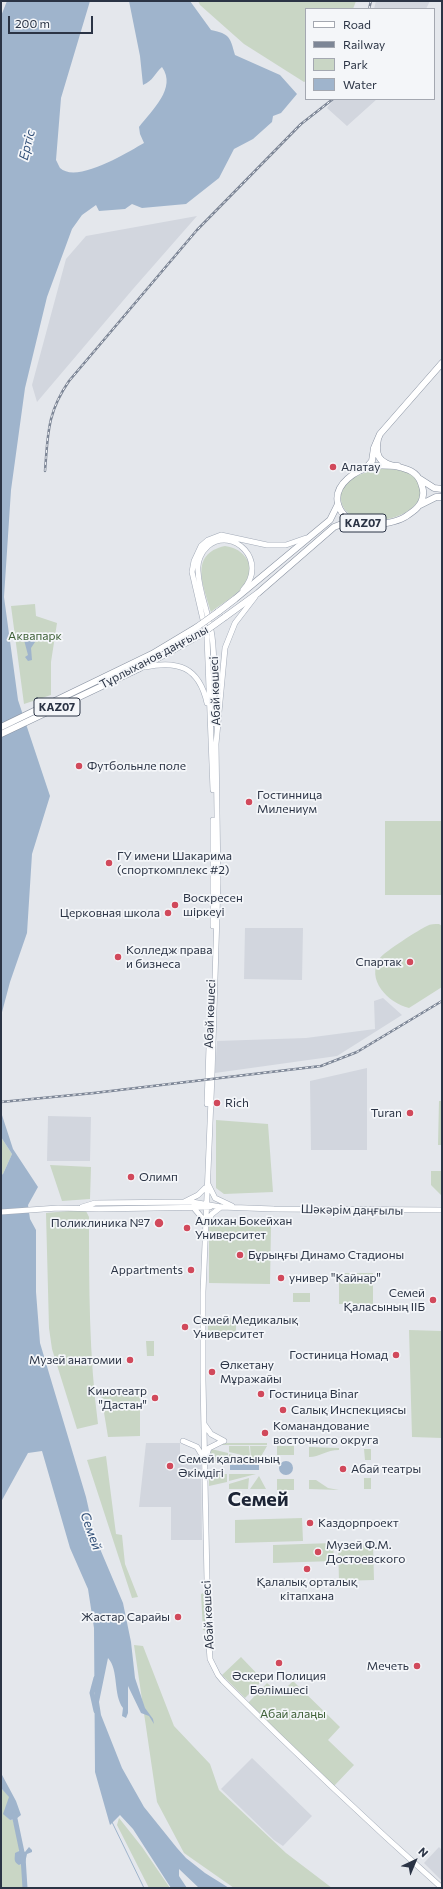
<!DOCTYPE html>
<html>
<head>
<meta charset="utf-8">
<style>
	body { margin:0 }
	#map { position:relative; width:443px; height:1889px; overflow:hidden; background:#e4e7ec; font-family:Commissioner,sans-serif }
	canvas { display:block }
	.frame { position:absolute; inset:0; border:2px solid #2b3445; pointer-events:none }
	.legend { position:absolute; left:305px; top:8px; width:130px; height:92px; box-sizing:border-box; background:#f4f6f9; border:1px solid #a4a8b1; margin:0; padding:5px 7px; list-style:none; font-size:12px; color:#2b3445 }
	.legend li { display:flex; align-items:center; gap:8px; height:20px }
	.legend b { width:20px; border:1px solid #a4a8b1 }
	.north { position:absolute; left:395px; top:1841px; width:40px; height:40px; -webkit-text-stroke:3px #f4f6f9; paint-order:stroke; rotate:44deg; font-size:11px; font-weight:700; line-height:16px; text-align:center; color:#2b3445 }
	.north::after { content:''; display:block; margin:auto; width:14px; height:18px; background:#2b3445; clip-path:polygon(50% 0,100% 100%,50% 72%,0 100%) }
	.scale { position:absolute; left:8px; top:16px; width:85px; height:18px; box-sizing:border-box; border:2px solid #2b3445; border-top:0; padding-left:5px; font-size:12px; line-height:14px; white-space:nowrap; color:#2b3445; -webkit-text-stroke:3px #f4f6f9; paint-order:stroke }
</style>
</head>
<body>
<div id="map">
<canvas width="443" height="1889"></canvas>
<div class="frame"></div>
<ul class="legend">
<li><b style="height:5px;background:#fff"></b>Road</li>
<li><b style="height:5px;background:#7d8696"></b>Railway</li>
<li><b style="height:11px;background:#c9d6c5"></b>Park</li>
<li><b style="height:11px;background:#9fb4cc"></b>Water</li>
</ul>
<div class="north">N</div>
<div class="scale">200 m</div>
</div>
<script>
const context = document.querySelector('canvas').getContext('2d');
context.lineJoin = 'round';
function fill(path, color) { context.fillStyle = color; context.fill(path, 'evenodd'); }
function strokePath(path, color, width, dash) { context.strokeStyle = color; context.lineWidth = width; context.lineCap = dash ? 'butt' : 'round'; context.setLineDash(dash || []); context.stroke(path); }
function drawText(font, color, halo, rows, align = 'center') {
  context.font = font + ' Commissioner,sans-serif'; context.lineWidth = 3.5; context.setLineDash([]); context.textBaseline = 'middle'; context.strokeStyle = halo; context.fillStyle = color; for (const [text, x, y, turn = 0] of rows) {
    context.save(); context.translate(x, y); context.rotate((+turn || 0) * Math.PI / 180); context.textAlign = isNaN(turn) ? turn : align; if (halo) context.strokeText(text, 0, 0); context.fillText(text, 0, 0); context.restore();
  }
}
fill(new Path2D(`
	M376 1H430L426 9H374Z
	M334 99H377L347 126 327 108Z
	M197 216 133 289 37 402 32 385 66 259 86 236Z
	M245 928H303L302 980 244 979Z
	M383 998 402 1015 337 1056 215 1073 217 1041 306 1038 375 1029 374 1001Z
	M367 1068V1150H311L310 1081Z
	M48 1116 91 1117 90 1161H47Z
	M146 1443H180V1464H201L202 1540H171V1507H139Z
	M252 1758 312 1816 283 1846 274 1840 221 1789Z
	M439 1847 442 1850V1881L424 1863Z`), '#d2d6de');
fill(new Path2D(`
	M198 1H356L353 9H306V81L304 82 244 44 200 5Z
	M377 469C393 469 415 468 420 487 422 495 419 502 413 507 399 520 370 525 353 516 346 513 342 507 341 500 339 479 361 474 377 469Z
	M225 546C236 548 242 551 248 561 260 583 225 601 211 612 204 587 188 554 225 546Z
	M35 604 36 616 57 623 51 662V695L24 704 11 606Z
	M385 821H442V895H385Z
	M439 924 442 926V987L409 1008C388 1003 365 979 380 958 384 952 420 929 427 926 430 924 435 924 439 924Z
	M439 1101H442V1145H438Z
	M216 1120 268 1124 273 1192 224 1194 216 1188Z
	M1 1137 12 1154 3 1174 1 1175Z
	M50 1165 91 1167 90 1199 62 1201Z
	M431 1171H442V1196L431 1185Z
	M80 1210 86 1211 89 1217C89 1286 89 1355 98 1424L77 1429 52 1349 49 1328 46 1213Z
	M209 1225 271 1226 270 1284 209 1283Z
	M339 1273H373V1304H339Z
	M293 1293H310V1302H293Z
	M208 1318H236V1334H208Z
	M409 1330 442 1331V1438L412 1437Z
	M146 1341H154V1356H147Z
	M100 1388 140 1389V1436L108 1437Z
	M224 1443H267V1445H215Z
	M229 1446H249L250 1457 229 1452Z
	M250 1446H267L259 1460 251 1457Z
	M277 1446H294V1455H277Z
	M309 1447 339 1448V1450C326 1450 320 1457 309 1457Z
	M211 1449 228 1453V1462L209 1461Z
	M364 1449H371V1460H365Z
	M229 1454 256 1461 229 1462Z
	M106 1456 116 1534 122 1535 125 1564 138 1597 132 1598 87 1460Z
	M209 1474H227V1482L209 1486Z
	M229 1474H256L229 1481Z
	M259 1476 266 1489H250Z
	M249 1478 248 1489H229V1484Z
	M364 1478H371V1489H364Z
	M277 1479H294V1490H277Z
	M309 1480H316L328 1488 339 1490 309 1489Z
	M302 1518 303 1541 235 1543V1520Z
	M333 1543 334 1561 273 1563V1545Z
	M338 1544H373L374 1580 339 1581Z
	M206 1592 208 1631 203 1630 201 1594Z
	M134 1645 143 1646 174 1726 210 1764 219 1790 286 1853 332 1888H234L184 1853 157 1802Z
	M241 1657 263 1680 245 1698 222 1675Z
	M293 1681 340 1727 328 1740 354 1765 334 1786 248 1703 267 1683 280 1694Z
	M1 1788 10 1797 4 1814 10 1820H13L21 1850 18 1851 19 1865 23 1864 24 1888H1Z
	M119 1818 142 1847 170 1888H149L117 1825Z`), '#c9d6c5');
fill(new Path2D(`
	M7 1H90L61 98 56 160C57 162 59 166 60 168 77 184 128 152 144 143L140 134 139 127C152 110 177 88 162 67 155 73 153 81 143 85L140 56 129 1H190L211 30C230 34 230 37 235 55L280 75 297 94 281 113 273 116 272 122 253 139 234 149 219 178 186 204 142 208 132 204 125 209 99 211 96 205 82 215 72 229 47 297 25 388 11 490 4 597 18 700 50 796 32 854 27 933 10 982 1 1016V16Z
	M33 635 37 639 31 648 32 660 28 661 25 657 28 655 24 640 28 636Z
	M1 1112 13 1149 38 1187 28 1205 30 1219 36 1230V1292L40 1343 86 1497 95 1537 123 1603 131 1642 135 1678 145 1708 153 1719 154 1724 149 1716 141 1713 128 1686V1713L126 1718 122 1716 123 1708C113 1695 119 1670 108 1658L99 1702 101 1715 122 1768 144 1807 177 1848 186 1858 205 1873 229 1888H199L179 1869V1876L187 1888H171L133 1829 120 1815 110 1825 95 1772 94 1628 88 1589 70 1548 42 1451 28 1453 1 1502V1175L3 1174 12 1154 1 1137Z
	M279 1468a7 7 0 1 1 14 0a7 7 0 1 1-14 0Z
	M248 1464 259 1465V1470H230V1465Z
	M1 1773 16 1801 21 1815 16 1819 10 1820 3 1814 9 1797 1 1788Z
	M29 1847 32 1850V1852L27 1854 25 1863 19 1865C13 1862 15 1858 15 1853L21 1850 25 1852Z`), '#9fb4cc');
strokePath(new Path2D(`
	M112 1822 144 1888`), '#9fb4cc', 1);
strokePath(new Path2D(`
	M96 1711 92 1693 96 1678
	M14 1814 23 1857 25 1888`), '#9fb4cc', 5);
const major = new Path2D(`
	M255 597 235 623 225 648 216 744 218 882 212 1075 203 1292V1380L208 1631 210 1659 218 1675 223 1681C294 1752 367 1821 442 1888
	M145 667C178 660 199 667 207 703
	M215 724C212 695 216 665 212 636 209 614 199 593 198 571 197 562 201 552 208 546 233 526 269 561 243 590
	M213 790 207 637 192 572 194 561 201 546 208 540 221 535 267 545H286L306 538
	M213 926V820
	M207 1104 211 990
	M208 1184 215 1198 232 1206
	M184 1202 198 1195 205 1188
	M82 1207 95 1203 192 1202 221 1207 274 1209 442 1210
	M193 1207 203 1219
	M1 1212 58 1208 99 1209 210 1207
	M206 1223 212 1214 221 1207
	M204 1424 211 1434 224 1441
	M183 1441 197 1447 203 1457
	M206 1457 209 1448 223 1441`);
const highway = new Path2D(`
	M378 439C377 444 376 452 379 457 387 471 414 462 421 483 422 487 424 490 423 495 422 506 414 511 405 517 387 527 345 530 338 504 333 484 357 469 374 466 382 465 390 466 398 466
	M366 468 372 461 374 448 380 434 442 363
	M420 479 434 488 442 489
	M420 505 436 497H442
	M218 612 235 599 330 520 338 504
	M225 617 258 593 334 527 352 520
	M1 727 152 654 197 627
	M1 734 140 668 200 635`);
strokePath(major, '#a3abb8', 6);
strokePath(highway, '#8b94a3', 7);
strokePath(major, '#fff', 5);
strokePath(highway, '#fff', 6);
const rail = new Path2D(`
	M369 9 371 1
	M45 471C48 434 47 413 69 381L197 230 301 124 333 99
	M1 1102 94 1093 321 1066 357 1052 442 1001`);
strokePath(rail, '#7d8696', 2.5);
strokePath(rail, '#f4f6f9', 1, [3]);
const highwayBridge = new Path2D(`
	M197 627 218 612
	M200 635 225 617`);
strokePath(highwayBridge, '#8b94a3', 7, []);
strokePath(highwayBridge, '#fff', 6);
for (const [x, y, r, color] of [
	[333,467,4,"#d1495b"],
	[79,766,4,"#d1495b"],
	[249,802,4,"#d1495b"],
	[109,863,4,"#d1495b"],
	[175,905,4,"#d1495b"],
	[168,913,4,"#d1495b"],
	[118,957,4,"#d1495b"],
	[410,962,4,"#d1495b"],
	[217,1103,4,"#d1495b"],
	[410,1113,4,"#d1495b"],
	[131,1177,4,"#d1495b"],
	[159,1223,5,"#d1495b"],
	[187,1228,4,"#d1495b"],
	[240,1255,4,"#d1495b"],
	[191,1270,4,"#d1495b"],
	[281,1278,4,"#d1495b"],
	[433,1300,4,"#d1495b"],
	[185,1327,4,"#d1495b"],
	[396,1355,4,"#d1495b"],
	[130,1360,4,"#d1495b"],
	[212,1372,4,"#d1495b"],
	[261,1394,4,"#d1495b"],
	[155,1398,4,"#d1495b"],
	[283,1410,4,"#d1495b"],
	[265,1433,4,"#d1495b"],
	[170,1466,4,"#d1495b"],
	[343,1469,4,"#d1495b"],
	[310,1523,4,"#d1495b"],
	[318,1552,4,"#d1495b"],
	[307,1569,4,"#d1495b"],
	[178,1617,4,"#d1495b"],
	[279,1663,4,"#d1495b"],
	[417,1666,4,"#d1495b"]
]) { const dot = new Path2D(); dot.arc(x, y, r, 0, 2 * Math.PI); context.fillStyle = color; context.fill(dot); strokePath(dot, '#f4f6f9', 1.5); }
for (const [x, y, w] of [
	[363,523,46],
	[57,707,46]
]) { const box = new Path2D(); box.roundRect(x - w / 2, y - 9, w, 18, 3); context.fillStyle = '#f4f6f9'; context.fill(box); strokePath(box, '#2b3445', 1); }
drawText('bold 11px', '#2b3445', null, [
	["KAZ07",363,523],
	["KAZ07",57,707]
]);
drawText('12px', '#2b3445', '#f4f6f9', [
	["Алатау",341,467],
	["Футбольнле поле",87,766],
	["Гостинница",257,795],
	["Милениум",257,809],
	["ГУ имени Шакарима",117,856],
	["(спорткомплекс #2)",117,870],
	["Воскресен",183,898],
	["шіркеуі",183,912],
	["Церковная школа",160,913,"right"],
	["Колледж права",126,950],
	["и бизнеса",126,964],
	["Спартак",402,962,"right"],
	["Rich",225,1103],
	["Turan",402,1113,"right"],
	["Олимп",139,1177],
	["Алихан Бокейхан",195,1221],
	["Университет",195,1235],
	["Поликлиника №7",150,1223,"right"],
	["Бұрыңғы Динамо Стадионы",248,1255],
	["Appartments",183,1270,"right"],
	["универ \"Кайнар\"",289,1278],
	["Семей",425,1293,"right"],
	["Қаласының ІІБ",425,1307,"right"],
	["Семей Медикалық",193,1320],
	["Университет",193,1334],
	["Гостиница Номад",388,1355,"right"],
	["Музей анатомии",122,1360,"right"],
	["Өлкетану",220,1365],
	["Мұражайы",220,1379],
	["Кинотеатр",147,1391,"right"],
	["\"Дастан\"",147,1405,"right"],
	["Гостиница Binar",269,1394],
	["Салық Инспекциясы",291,1410],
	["Команандование",273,1426],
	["восточного округа",273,1440],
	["Семей қаласының",178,1459],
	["Әкімдігі",178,1473],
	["Абай театры",351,1469],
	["Каздорпроект",318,1523],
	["Музей Ф.М.",326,1545],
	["Достоевского",326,1559],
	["Қалалық орталық",307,1582,"center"],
	["кітапхана",307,1596,"center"],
	["Жастар Сарайы",170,1617,"right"],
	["Мечеть",409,1666,"right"],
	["Әскери Полиция",279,1676,"center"],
	["Бөлімшесі",279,1690,"center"]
], 'left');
drawText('12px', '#3f6138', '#f4f6f9', [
	["Аквапарк",35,636],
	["Абай алаңы",293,1714]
]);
drawText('12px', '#2b3445', '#f4f6f9', [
	["Тұрлыханов даңғылы",154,657,-28],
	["Абай көшесі",215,691,-92],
	["Абай көшесі",210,1014,-88],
	["Шәкәрім даңғылы",352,1210,1],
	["Абай көшесі",208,1615,-93]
]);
drawText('italic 13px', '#34527a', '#f4f6f9', [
	["Ертіс",27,145,-76],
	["Семей",91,1531,70]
]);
drawText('bold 20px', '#1d2536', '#f4f6f9', [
	["Семей",258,1499]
]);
</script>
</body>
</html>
